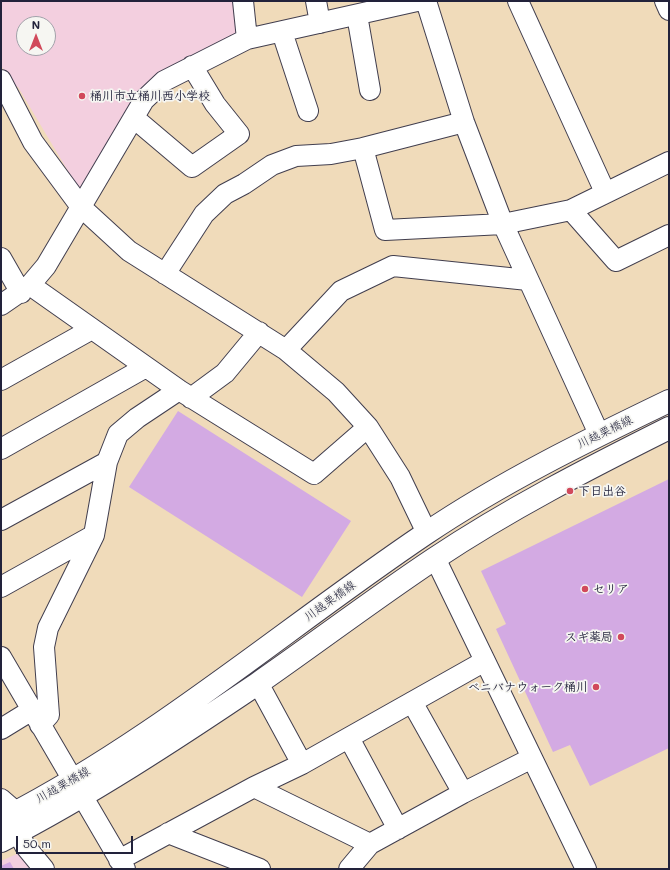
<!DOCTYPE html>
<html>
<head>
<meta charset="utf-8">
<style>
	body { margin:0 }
	#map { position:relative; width:670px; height:870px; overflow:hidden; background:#f0dbba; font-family:Mali,sans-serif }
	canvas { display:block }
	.frame { position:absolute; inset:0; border:2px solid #22223b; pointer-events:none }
	.north { position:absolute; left:16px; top:16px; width:40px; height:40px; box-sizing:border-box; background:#f6f6f2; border:1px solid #a1a1a9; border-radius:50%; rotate:0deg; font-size:11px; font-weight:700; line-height:16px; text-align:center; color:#22223b }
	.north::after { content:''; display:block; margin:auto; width:14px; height:18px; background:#d1495b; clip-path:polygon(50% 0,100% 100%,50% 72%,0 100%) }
	.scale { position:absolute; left:16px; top:836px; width:117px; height:18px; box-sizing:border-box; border:2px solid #22223b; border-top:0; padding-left:5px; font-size:12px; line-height:14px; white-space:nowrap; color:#22223b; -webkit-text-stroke:3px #f6f6f2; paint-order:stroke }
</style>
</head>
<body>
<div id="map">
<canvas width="670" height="870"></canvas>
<div class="frame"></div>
<div class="north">N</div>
<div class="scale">50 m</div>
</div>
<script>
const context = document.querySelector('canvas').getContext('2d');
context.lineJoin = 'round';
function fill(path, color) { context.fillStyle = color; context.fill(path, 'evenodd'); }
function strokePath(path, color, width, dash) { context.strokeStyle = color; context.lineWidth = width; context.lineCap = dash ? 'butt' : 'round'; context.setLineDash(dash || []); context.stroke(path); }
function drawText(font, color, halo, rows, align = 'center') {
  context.font = font + ' Mali,"Klee One",sans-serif'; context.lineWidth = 3.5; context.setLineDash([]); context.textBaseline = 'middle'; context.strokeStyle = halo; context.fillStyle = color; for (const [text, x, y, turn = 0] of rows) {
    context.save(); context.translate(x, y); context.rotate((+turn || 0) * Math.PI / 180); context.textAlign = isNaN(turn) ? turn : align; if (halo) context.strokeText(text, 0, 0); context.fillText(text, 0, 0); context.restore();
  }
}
fill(new Path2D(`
	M1 1H234L238 34 162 71 87 188H78L18 87 11 85 1 65ZM24 24H48V48H24Z
	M21 852 36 869H1V861Z`), '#f3cfdf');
fill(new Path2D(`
	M178 411 351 521 302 597 129 487Z
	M669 479V748L590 786 570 745 553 752 496 629 506 624 481 571Z
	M10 862 14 869H1V866Z`), '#d3aae3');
const minor = new Path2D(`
	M243 1 247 39
	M316 1 320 23
	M426 1 464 122 503 224 599 434
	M518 1 605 192
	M665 1 669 10
	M357 15 370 90
	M282 32 308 111
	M1 80 33 142 81 207 129 251 286 350 336 392 368 427 400 477 427 533
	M134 118 192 167 239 134 215 104 192 66
	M363 148 385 230 503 224 571 210 669 162
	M571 210 616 261 669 235
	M1 258 21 293
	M165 274 204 214 225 194 244 184 272 165 296 156 331 154 363 148 464 122
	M30 285 179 390 314 474 368 427
	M1 305 30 285 46 266 144 100 164 81 247 39 417 1
	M286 350 341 291 393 266 528 280
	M1 380 92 329
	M191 398 225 373 259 332
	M1 449 146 367
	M1 520 107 462 118 434 137 418 179 390
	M435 558 586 869
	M1 587 94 535
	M1 657 125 869
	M258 683 302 764
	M412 702 463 793
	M40 725 49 715 44 647 48 628 94 535 107 462
	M1 729 32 710
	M349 738 398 829
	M254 787 370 844
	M1 799 16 812
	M18 832 25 846 44 869
	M168 833 260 869
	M119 860 254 787 302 764 485 661
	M349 869 370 844 463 793 532 758`);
const major = new Path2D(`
	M1 820C154 742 284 629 425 534 502 482 586 441 669 401
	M1 841C90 795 174 740 257 684 316 643 374 599 434 559 509 509 589 468 669 428`);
strokePath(minor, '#413e4e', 22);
strokePath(major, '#413e4e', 24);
strokePath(minor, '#fff', 20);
strokePath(major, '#fff', 22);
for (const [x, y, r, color] of [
	[82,96,4,"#d1495b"],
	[570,491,4,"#d1495b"],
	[585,589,4,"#d1495b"],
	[621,637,4,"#d1495b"],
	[596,687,4,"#d1495b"]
]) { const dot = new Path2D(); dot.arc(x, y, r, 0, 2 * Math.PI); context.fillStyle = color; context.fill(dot); strokePath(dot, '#f6f6f2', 1.5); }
drawText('bold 12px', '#22223b', '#f6f6f2', [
	["桶川市立桶川西小学校",90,96],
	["下日出谷",578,491],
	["セリア",593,589],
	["スギ薬局",613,637,"right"],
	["ベニバナウォーク桶川",588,687,"right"]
], 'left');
drawText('12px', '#22223b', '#f6f6f2', [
	["川越栗橋線",605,432,-26],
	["川越栗橋線",330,601,-36],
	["川越栗橋線",63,785,-30]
]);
</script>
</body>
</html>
